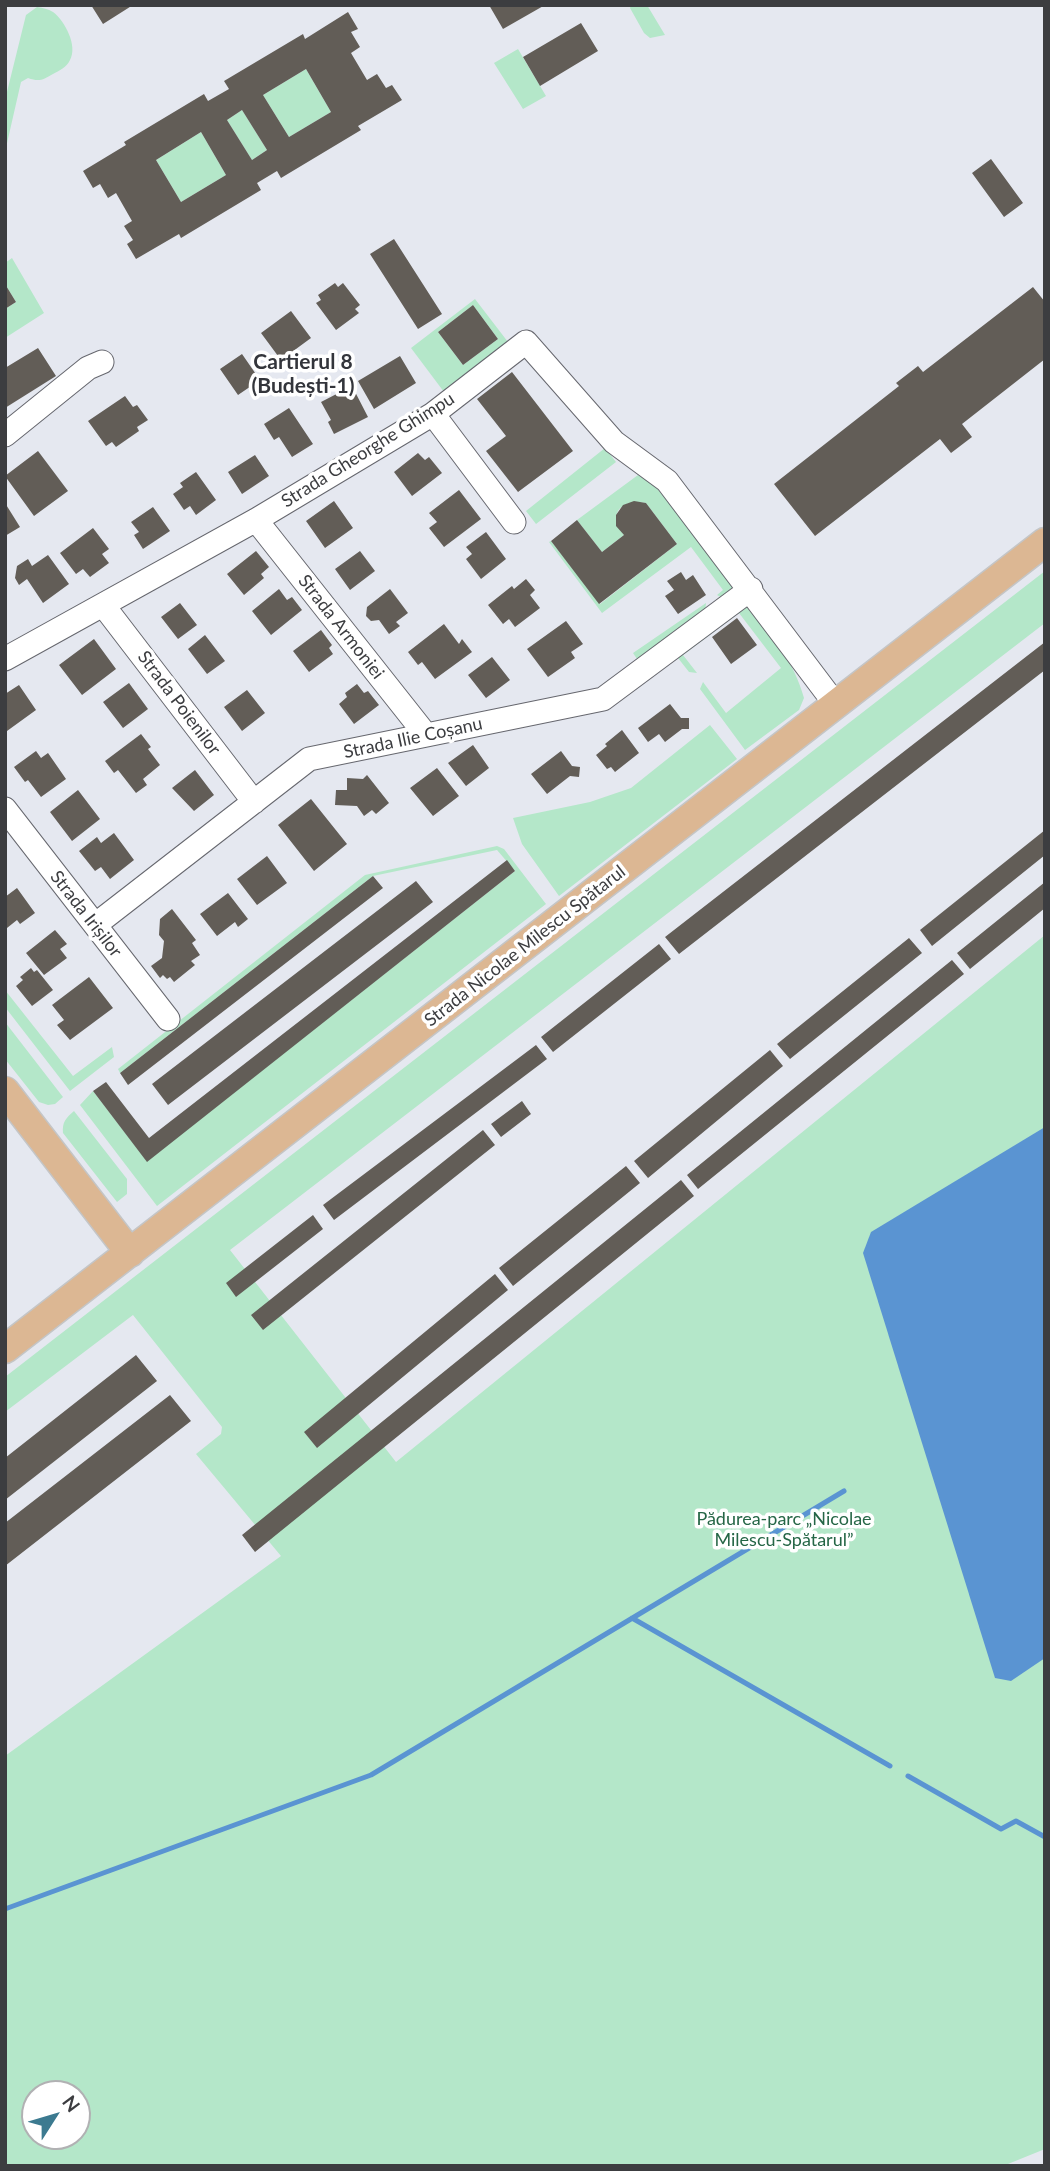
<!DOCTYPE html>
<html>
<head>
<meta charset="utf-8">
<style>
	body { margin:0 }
	#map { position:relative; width:1050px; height:2171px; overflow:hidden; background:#e5e8f0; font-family:Lato,sans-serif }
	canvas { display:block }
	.frame { position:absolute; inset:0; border:7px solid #3c3d40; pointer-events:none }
	.north { position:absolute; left:21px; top:2080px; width:70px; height:70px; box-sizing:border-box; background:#fff; border:2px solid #b1b1b3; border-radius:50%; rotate:53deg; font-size:19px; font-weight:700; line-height:28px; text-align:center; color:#3c3d40 }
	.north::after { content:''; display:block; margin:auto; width:24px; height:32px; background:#3c7a90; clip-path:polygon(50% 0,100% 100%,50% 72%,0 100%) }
</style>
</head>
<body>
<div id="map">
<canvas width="1050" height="2171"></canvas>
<div class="frame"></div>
<div class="north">N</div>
</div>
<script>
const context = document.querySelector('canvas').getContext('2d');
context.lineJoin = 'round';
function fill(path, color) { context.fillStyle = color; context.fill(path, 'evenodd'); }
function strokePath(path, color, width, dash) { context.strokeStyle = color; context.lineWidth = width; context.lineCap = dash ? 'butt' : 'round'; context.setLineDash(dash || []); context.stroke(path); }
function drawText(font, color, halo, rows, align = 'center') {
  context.font = font + ' Lato,sans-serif'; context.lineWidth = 7; context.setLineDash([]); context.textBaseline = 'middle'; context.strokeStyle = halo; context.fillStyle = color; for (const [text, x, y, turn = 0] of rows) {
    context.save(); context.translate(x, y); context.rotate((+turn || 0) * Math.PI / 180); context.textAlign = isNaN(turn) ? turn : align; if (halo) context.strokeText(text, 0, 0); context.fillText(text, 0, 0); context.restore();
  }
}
fill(new Path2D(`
	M631 5H647L665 35 650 38 644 33 630 8Z
	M37 7C43 8 48 9 53 12 65 21 78 46 70 60 67 67 59 71 53 74 43 80 39 82 28 78L21 82 5 152V100L26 15Z
	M518 49 546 96 523 109 494 63Z
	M306 69 331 112 289 137 263 95Z
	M242 110 267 150 252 160 227 120Z
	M201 132 226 175 181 202 156 160Z
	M12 258 44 313 5 338V309L16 302 5 284V263Z
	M475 299 508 342 444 392 411 348ZM473 305 498 339 463 365 438 332Z
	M605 448 616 462 536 524 526 511Z
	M638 475 653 483 737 589 724 599 717 595 723 590 691 547 602 613 549 542 551 541 600 604 677 544 646 503C621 499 607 513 624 535L602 552 577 520Z
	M1045 571V623L230 1250 396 1462 1045 935V2149L1003 2166H5V1756L281 1556 196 1454 221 1434 222 1427 133 1315 5 1412V1377ZM35 2094H77V2136H35Z
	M706 603 705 612 637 659 633 653Z
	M750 604C772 634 794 662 804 698L799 710 745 750 700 689 703 682 726 713 781 668 739 613 683 655 697 673 689 672 678 658 681 652Z
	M710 725 737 759 559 896 522 844 513 818 590 802 631 788Z
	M497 846 504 849 546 904 157 1206 80 1105 93 1091 147 1161 515 871 497 850 373 876 120 1073 118 1069 365 875Z
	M5 990 73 1076 112 1047 114 1057 70 1091 5 1007Z
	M5 1022 63 1097 55 1104 48 1105 39 1102 5 1059Z
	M74 1111 127 1179V1194L117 1202 63 1133C62 1122 66 1118 74 1111Z`), '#b4e7c9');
fill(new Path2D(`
	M1045 1127V1658L1011 1681 995 1678 863 1253 871 1232Z`), '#5a94d2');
strokePath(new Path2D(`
	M632 1618 890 1766
	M908 1776 1001 1829 1016 1821 1045 1837
	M5 1909 371 1775 844 1491`), '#5a94d2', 5);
fill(new Path2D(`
	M91 5H133L103 24Z
	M489 5H545L503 29Z
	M348 12 358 29 351 32 360 47 351 53 367 80 377 74 386 88 392 85 402 100 358 126 361 130 281 178 277 171 257 183 261 190 181 238 179 234 136 259 127 244 133 240 124 226 132 221 116 193 108 198 100 184 93 188 83 171 126 145 124 142 204 94 208 101 229 89 224 81 303 34 305 39ZM306 69 331 112 289 137 263 95ZM242 110 267 150 252 160 227 120ZM201 132 226 175 181 202 156 160Z
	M581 23 598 51 540 86 523 57Z
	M991 159 1023 203 1004 217 972 173Z
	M394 239 442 314 418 329 370 254Z
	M335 283 338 287 343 283 360 305 355 309 359 313 336 330 316 303 321 300 318 295Z
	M5 284 16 302 5 309Z
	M1033 287 1045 302V359L962 424 972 437 951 453 940 439 815 536 774 484 899 386 896 383 918 366 923 372Z
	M473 305 498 339 463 365 438 332Z
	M291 311 311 338 281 360 261 333Z
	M38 348 56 376 5 408V368Z
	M242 354 260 380 238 395 220 369Z
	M400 356 416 383 374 409 358 381Z
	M512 372 573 451 518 492 486 451 506 436 477 399Z
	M352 386 368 417 334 434 328 422 331 420 321 402Z
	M125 396 133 407 137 405 148 420 137 427 139 431 116 447 112 442 106 446 88 421Z
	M289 408 313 444 292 457 279 437 274 440 264 424Z
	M38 451 68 491 34 516 5 476Z
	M418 453 425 460 429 457 442 473 412 496 394 472Z
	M255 455 269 476 242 494 228 472Z
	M196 472 216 500 196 515 190 506 184 510 173 494 183 487 180 483Z
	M459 490 481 519 444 547 429 528 437 522 429 513Z
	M334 501 353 528 325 548 306 521Z
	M634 501 646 503 677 544 599 604 551 541 577 520 602 552 624 535 616 526V515L623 505Z
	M5 503 20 527 5 536Z
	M153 507 170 531 143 549 134 535 139 532 131 522Z
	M93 528 109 549 102 554 109 563 90 577 83 569 76 574 60 553Z
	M486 532 506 559 481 579 466 559 472 554 466 547Z
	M256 551 269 567 261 574 264 578 244 595 227 574Z
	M360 551 375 571 350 590 335 569Z
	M48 555 69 584 43 603 27 579 19 585 15 578 17 566 28 559 32 566Z
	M681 572 686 580 693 575 706 595 678 614 665 596 674 590 667 581Z
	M526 579 535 590 530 595 540 608 515 627 509 619 503 624 488 605 512 586 514 589Z
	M279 589 287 600 292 597 302 610 271 635 252 611Z
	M390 589 408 613 396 622 400 626 389 634 379 620 371 621 366 616 367 607Z
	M180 603 197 625 178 639 161 617Z
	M737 618 757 645 731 664 712 637Z
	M566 621 583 644 571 652 575 658 548 677 527 649Z
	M444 624 459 644 462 639 472 652 435 679 422 662 418 665 408 652Z
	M321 630 332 645 329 648 333 654 309 672 293 651Z
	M205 635 225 661 207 674 188 649Z
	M94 639 116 669 82 695 59 665Z
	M1045 642V670L679 954 665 937Z
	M492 657 510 680 486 698 468 675Z
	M129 683 148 709 123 728 103 702Z
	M357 684 364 693 368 691 379 705 354 724 339 704 347 697 345 693Z
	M19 685 36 710 7 731 5 694Z
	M247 690 265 713 242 731 224 707Z
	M670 704 681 718H689V729H682L665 742 659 734 648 742 638 728Z
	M622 730 639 753 615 772 611 767 607 769 596 755 607 746 605 744Z
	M141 734 151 747 148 749 160 765 143 779 147 785 136 793 118 770 114 773 105 761Z
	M473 745 489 768 466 786 448 763Z
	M36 751 41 758 48 753 66 779 41 797 28 780 25 782 14 767Z
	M561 751 572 766 580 767 579 777 570 776 547 794 531 774Z
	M437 768 459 796 433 816 410 788Z
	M195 770 214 795 194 811 172 788Z
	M367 775 389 803 376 814 372 810 364 816 357 806 335 805 336 790H347V778L363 779Z
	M78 790 100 819 72 841 50 812Z
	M311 799 347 844 314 871 278 825Z
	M1045 830V855L932 946 920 930Z
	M114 833 134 860 110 879 101 867 95 871 79 851 97 837 101 843Z
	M267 856 287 883 257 905 237 879Z
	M507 860 515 871 147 1162 93 1091 106 1082 149 1138Z
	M373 876 383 888 128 1085 120 1073Z
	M416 881 433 902 168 1105 152 1084Z
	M1045 882V908L970 969 957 953Z
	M17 888 35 913 20 924 17 920 7 928 5 897Z
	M228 893 248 919 238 927 235 922 217 936 200 914Z
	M172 909 196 940 192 943 200 955 191 961 195 965 174 982 170 977 167 979 163 975 160 978 151 966 162 958 164 941 159 935 160 919Z
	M55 930 67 944 60 949 67 958 44 975 26 953Z
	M909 938 922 953 790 1059 777 1044Z
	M659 944 671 959 553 1052 541 1037Z
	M952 960 964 974 698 1189 687 1175Z
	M31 968 34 972 37 970 53 990 32 1006 16 986 23 980 20 977Z
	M89 977 113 1008 70 1040 57 1025 64 1020 52 1005Z
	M536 1045 547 1059 334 1220 323 1205Z
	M770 1050 783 1066 648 1178 634 1161Z
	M522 1101 531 1114 501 1137 491 1124Z
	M483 1130 495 1145 263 1330 251 1315Z
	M626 1166 640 1183 513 1286 499 1268Z
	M681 1180 694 1196 255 1552 242 1535Z
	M313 1215 323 1229 236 1297 226 1283Z
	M495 1274 508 1290 317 1448 304 1432Z
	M136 1355 157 1381 5 1500V1458Z
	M170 1395 191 1421 5 1566V1523Z`), '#625d57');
const minor = new Path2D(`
	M433 414 514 522
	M5 435 88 368 102 362
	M256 520 426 735
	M103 605 254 802
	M5 659 256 520 433 414 526 342 614 442 667 481 836 705
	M5 809 168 1019
	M95 925 309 759 603 699 751 589`);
const major = new Path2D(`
	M5 1091 130 1253
	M5 1349 1045 542`);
strokePath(minor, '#66676e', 25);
strokePath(major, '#c4c5c6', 31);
strokePath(minor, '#fff', 23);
strokePath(major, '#dcb793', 28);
drawText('18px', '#3c3d40', '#fff', [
	["Strada Gheorghe Ghimpu",368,450,-32],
	["Strada Armoniei",341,627,52],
	["Strada Poienilor",179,703,53],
	["Strada Ilie Coșanu",413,738,-12],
	["Strada Irișilor",86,914,52],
	["Strada Nicolae Milescu Spătarul",525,946,-38]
]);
drawText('18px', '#256646', '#fff', [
	["Pădurea-parc „Nicolae",784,1519],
	["Milescu-Spătarul”",784,1540]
]);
drawText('bold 21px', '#33353b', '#fff', [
	["Cartierul 8",303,362],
	["(Budești-1)",303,386]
]);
</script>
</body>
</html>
